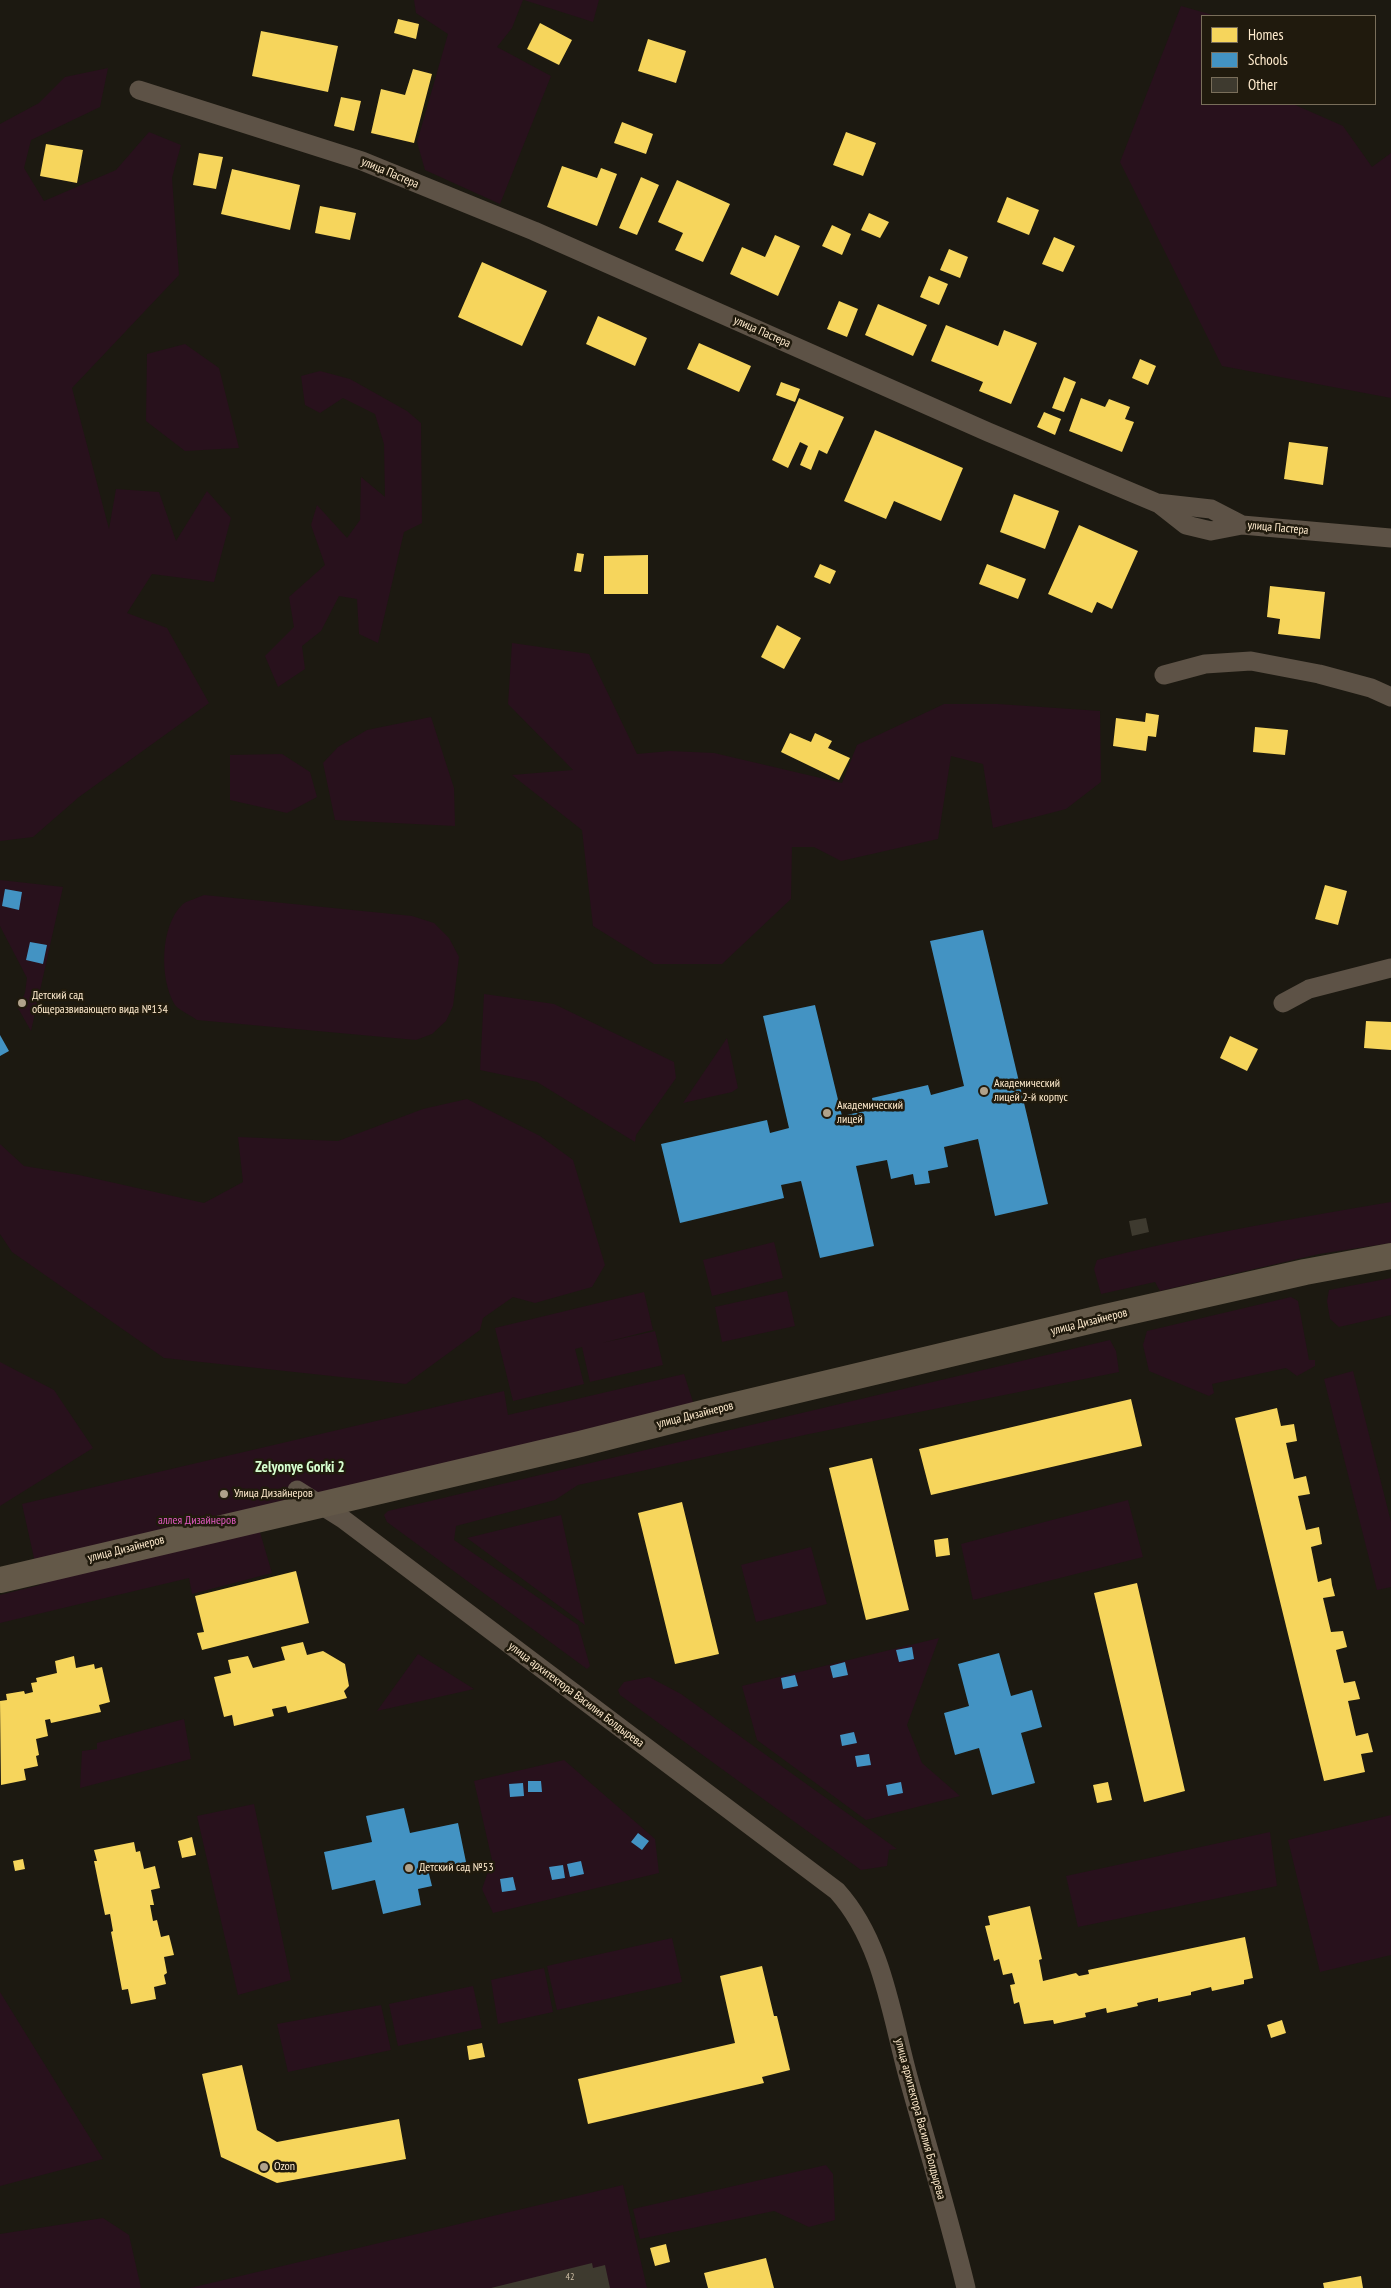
<!DOCTYPE html>
<html>
<head>
<meta charset="utf-8">
<style>
	body { margin:0 }
	#map { position:relative; width:1391px; height:2288px; overflow:hidden; background:#1c1911; font-family:"PT Sans Narrow",sans-serif }
	canvas { display:block }
	.legend { position:absolute; left:1201px; top:15px; width:175px; height:90px; box-sizing:border-box; background:#201a0d; border:1px solid #796e5a; margin:0; padding:6px 9px; list-style:none; font-size:15px; color:#ffebcd }
	.legend li { display:flex; align-items:center; gap:10px; height:25px }
	.legend b { width:25px; border:1px solid #796e5a }
</style>
</head>
<body>
<div id="map">
<canvas width="1391" height="2288"></canvas>
<ul class="legend">
<li><b style="height:14px;background:#f6d55c"></b>Homes</li>
<li><b style="height:14px;background:#4393c3"></b>Schools</li>
<li><b style="height:14px;background:#3e3a2f"></b>Other</li>
</ul>
</div>
<script>
const context = document.querySelector('canvas').getContext('2d');
context.lineJoin = 'round';
function fill(path, color) { context.fillStyle = color; context.fill(path, 'evenodd'); }
function strokePath(path, color, width, dash) { context.strokeStyle = color; context.lineWidth = width; context.lineCap = dash ? 'butt' : 'round'; context.setLineDash(dash || []); context.stroke(path); }
function drawText(font, color, halo, rows, align = 'center') {
  context.font = font + ' "PT Sans Narrow",sans-serif'; context.lineWidth = 5; context.setLineDash([]); context.textBaseline = 'middle'; context.strokeStyle = halo; context.fillStyle = color; for (const [text, x, y, turn = 0] of rows) {
    context.save(); context.translate(x, y); context.rotate((+turn || 0) * Math.PI / 180); context.textAlign = isNaN(turn) ? turn : align; if (halo) context.strokeText(text, 0, 0); context.fillText(text, 0, 0); context.restore();
  }
}
fill(new Path2D(`
	M414 0H523L512 28 497 47 551 76 500 204 425 170 417 142 448 34 416 13Z
	M524 0H599L593 22Z
	M1181 6 1216 16H1202V104H1293L1343 126 1372 167 1391 153V398L1222 366 1120 162Z
	M108 68 100 107 31 140 24 168 44 201 116 170 149 132 181 145 172 178 179 275 72 388 109 529 116 489 159 492 176 541 207 491 231 518 214 582 152 574 127 613 167 628 209 703 79 797 33 837 0 841V124L39 103 65 77Z
	M185 344 219 368 239 448 185 451 146 421 147 354Z
	M320 371 350 379 407 411 421 423 422 523 404 532 378 643 359 634 357 599 339 596 321 631 302 646 305 669 278 687 265 656 294 627 289 597 325 565 311 525 317 505 347 538 360 520 361 477 385 497 384 444 375 414 343 398 320 413 305 405 301 376Z
	M512 643 589 654 637 754 670 751 714 753 842 783 857 745 944 704H998L1100 711 1101 782 1066 809 993 828 983 764 951 756 938 839 841 861 814 847H792L791 899 722 964H654L593 926 582 830 512 775 573 770 508 704Z
	M431 717 454 788 455 826 335 820 323 763 338 747 367 730Z
	M282 754 310 772 317 797 287 813 230 800V755Z
	M0 880 63 887 31 1031 18 1008 25 993 27 978 0 926Z
	M204 895 412 916 434 923 449 938 459 957 453 1006 446 1021 432 1034 416 1040 197 1020C191 1015 180 1011 175 1005 159 979 160 925 183 904 189 900 198 898 204 895Z
	M484 994 554 1004 674 1062 676 1078 636 1135 635 1142 537 1082 480 1070Z
	M727 1038 738 1088 732 1092 683 1103Z
	M467 1099 540 1136 573 1160 605 1265 592 1287 535 1303 513 1297 483 1318 480 1330 406 1384 164 1358 12 1252 0 1234V1144L24 1166 79 1175 204 1203 243 1182 238 1137 338 1141 423 1109Z
	M1391 1202V1243L1319 1254 1160 1291 1155 1282 1101 1294 1094 1269 1097 1260C1194 1235 1292 1219 1391 1202Z
	M774 1242 783 1278 712 1296 703 1260Z
	M1391 1278V1315L1339 1327 1330 1319 1327 1301 1329 1290Z
	M787 1291 795 1326 722 1342 715 1307Z
	M644 1292 653 1330 602 1343 655 1331 663 1365 590 1382 582 1347 575 1349 584 1384 513 1401 495 1328Z
	M1291 1297 1298 1301 1309 1360H1315V1366L1297 1376 1286 1368 1212 1384 1214 1393 1209 1396 1149 1371 1143 1345 1147 1331Z
	M1110 1340 1116 1351 1119 1372 809 1434 578 1485 555 1500 456 1526 454 1540 578 1625 590 1666 587 1669 387 1522 384 1515 388 1511Z
	M0 1362 54 1390 93 1448 0 1506Z
	M1353 1371 1391 1522V1587L1377 1590 1324 1379Z
	M684 1374 694 1405 254 1512 272 1573 192 1594 189 1578 0 1623V1595L40 1585 22 1504 504 1391 508 1415Z
	M1128 1500 1143 1557 973 1600 961 1544Z
	M561 1515 585 1625 467 1538Z
	M811 1547 827 1604 756 1622 741 1565Z
	M939 1638 907 1725 922 1763 960 1796 866 1820 757 1740 742 1686Z
	M418 1654 474 1689 377 1711Z
	M649 1677 681 1694 897 1849 889 1850 887 1866 861 1870 620 1695 618 1690 624 1682Z
	M184 1719 191 1759 80 1788 82 1751 97 1749V1743Z
	M564 1760 655 1839 659 1873 493 1913 482 1889 492 1860 474 1781Z
	M254 1804 291 1980 238 1995 197 1816Z
	M1391 1815V1955L1320 1972 1288 1840Z
	M1270 1832 1277 1886 1078 1927 1066 1876Z
	M672 1938 682 1982 557 2010 547 1966Z
	M544 1968 553 2012 498 2024 491 1980Z
	M473 1986 482 2028 398 2046 389 2004Z
	M0 1992 103 2159 0 2186Z
	M381 2005 391 2050 288 2072 277 2024Z
	M826 2165 833 2174 835 2220 809 2227 774 2211 640 2239 633 2209Z
	M623 2185 647 2288H190Z
	M103 2218 129 2235 141 2288H0V2234Z`), '#28111c');
fill(new Path2D(`
	M398 19 419 24 416 39 394 33Z
	M540 23 572 40 559 65 527 49Z
	M261 31 338 46 328 92 252 76Z
	M648 39 686 51 676 83 638 71Z
	M413 69 432 74 414 143 371 133 381 89 405 95Z
	M341 97 361 101 354 131 334 126Z
	M622 122 653 134 646 154 614 143Z
	M846 132 876 143 863 176 833 165Z
	M46 144 83 150 77 183 40 176Z
	M199 153 223 157 216 189 193 185Z
	M562 166 597 178 601 168 617 174 597 226 547 207Z
	M232 169 300 185 290 230 221 214Z
	M641 177 659 185 637 235 619 228Z
	M677 180 730 204 703 262 675 250 683 233 658 222Z
	M1007 197 1039 210 1029 235 997 222Z
	M320 206 356 213 350 240 315 233Z
	M869 213 889 222 880 238 861 230Z
	M832 225 851 234 842 255 822 246Z
	M775 235 800 246 778 296 730 274 742 247 765 257Z
	M1054 237 1075 246 1063 272 1042 264Z
	M949 249 968 257 960 278 940 270Z
	M482 262 547 291 522 346 458 317Z
	M929 276 948 284 939 305 920 297Z
	M839 301 858 309 847 337 827 329Z
	M878 304 927 325 913 356 865 335Z
	M598 316 647 338 635 366 586 344Z
	M946 325 998 346 1004 330 1037 343 1011 404 979 391 983 382 931 361Z
	M699 343 751 366 739 392 687 369Z
	M1140 359 1156 366 1148 385 1132 378Z
	M1064 377 1076 382 1064 412 1052 408Z
	M781 382 800 389 795 402 776 395Z
	M799 398 844 417 827 454 819 450 811 470 800 465 808 446 800 442 788 468 772 460Z
	M1081 398 1105 407 1109 399 1130 407 1125 419 1134 422 1122 452 1069 431Z
	M1044 412 1061 419 1055 435 1037 427Z
	M875 430 963 468 941 521 894 501 886 519 844 501Z
	M1289 442 1328 447 1323 485 1284 479Z
	M1014 494 1059 511 1045 549 1000 532Z
	M1079 525 1138 551 1112 609 1097 602 1092 613 1048 594Z
	M577 553 584 554 581 572 574 571Z
	M648 555V594H604V556Z
	M820 564 836 571 830 584 814 577Z
	M987 564 1026 579 1018 599 979 584Z
	M1270 586 1325 592 1320 639 1278 634 1280 619 1267 617Z
	M777 625 801 638 784 669 761 657Z
	M1146 713 1159 715 1156 737 1148 736 1146 751 1113 746 1116 718 1145 722Z
	M1255 727 1288 730 1285 755 1253 752Z
	M790 733 811 742 815 733 832 741 828 748 850 758 839 780 781 752Z
	M1325 885 1347 891 1338 925 1315 919Z
	M1366 1021 1391 1022V1050L1364 1048Z
	M1230 1036 1258 1049 1247 1071 1220 1058Z
	M1131 1399 1142 1446 931 1495 919 1449Z
	M1277 1408 1281 1426 1294 1424 1297 1441 1286 1443 1294 1479 1306 1476 1310 1494 1298 1496 1306 1530 1319 1527 1322 1544 1311 1547 1318 1582 1331 1578 1332 1585 1335 1596 1323 1598 1331 1632 1343 1631 1347 1647 1336 1650 1344 1683 1355 1681 1360 1699 1348 1701 1356 1736 1368 1733 1373 1752 1361 1754 1365 1772 1324 1781 1235 1418Z
	M872 1458 909 1610 866 1620 829 1468Z
	M682 1502 719 1654 675 1664 638 1513Z
	M948 1538 950 1555 936 1557 934 1540Z
	M296 1571 309 1623 202 1650 197 1633 204 1632 195 1596Z
	M1137 1583 1185 1791 1144 1802 1094 1593Z
	M303 1642 307 1655 323 1651 345 1664 349 1686 344 1691 347 1698 288 1713 286 1706 272 1709 274 1716 234 1726 232 1715 224 1717 214 1677 231 1673 228 1660 248 1656 253 1668 285 1660 281 1647Z
	M74 1656 76 1668 94 1664 95 1669 102 1667 110 1702 99 1705 101 1712 51 1723 50 1719 45 1720 48 1736 36 1739 39 1755 36 1756 38 1766 24 1769 26 1780 1 1785 0 1701 7 1700 6 1694 24 1691 25 1694 33 1692 31 1683 37 1682 36 1678 57 1673 55 1661Z
	M1108 1782 1112 1800 1097 1803 1093 1785Z
	M192 1837 196 1855 182 1858 178 1841Z
	M134 1842 136 1852 140 1851 144 1869 155 1866 160 1888 151 1890 154 1905H150L153 1921 157 1920 161 1937 169 1935 174 1955 164 1957 167 1973 164 1975 166 1984 154 1987 156 1999 131 2004 128 1989 122 1990 111 1932 113 1931 110 1914 105 1915 94 1861H97L94 1850Z
	M23 1859 25 1869 15 1871 13 1861Z
	M1030 1906 1042 1959 1039 1960 1043 1981 1076 1973 1079 1976 1089 1974 1088 1970 1245 1937 1253 1978 1244 1980V1984L1212 1991 1211 1987 1191 1992V1995L1158 2002V1998L1137 2003 1138 2006 1107 2013 1106 2008 1085 2013 1086 2017 1054 2024 1053 2020 1024 2024 1019 2002 1014 2004 1010 1985 1015 1984 1012 1973 1003 1975 999 1959 994 1961 985 1926 990 1925 988 1916Z
	M762 1966 774 2016H777L790 2070 762 2077 764 2083 588 2124 578 2079 735 2043 720 1976Z
	M1282 2020 1286 2033 1271 2038 1267 2025Z
	M482 2043 485 2057 469 2060 467 2046Z
	M242 2065 257 2130 277 2142 399 2119 406 2159 277 2183 221 2157 202 2074Z
	M666 2244 670 2262 655 2266 650 2248Z
	M766 2258 774 2288H708L704 2273Z
	M1361 2276 1363 2288H1324L1323 2283Z`), '#f6d55c');
fill(new Path2D(`
	M5 889 22 892 19 910 2 906Z
	M983 930 1048 1204 995 1216 978 1139 944 1147 948 1167 928 1171 930 1183 915 1185 913 1174 891 1179 887 1160 856 1166 874 1246 820 1258 801 1181 781 1185 784 1198 680 1223 661 1144 767 1120 770 1133 789 1128 763 1016 815 1005 842 1116 874 1109 872 1098 928 1085 931 1095 964 1086 930 941Z
	M30 942 47 945 43 964 26 960Z
	M0 1035 9 1051 0 1056Z
	M912 1647 914 1659 899 1662 896 1650Z
	M999 1653 1011 1696 1032 1690 1042 1727 1021 1733 1035 1783 992 1795 979 1748 955 1755 944 1713 969 1706 958 1664Z
	M845 1662 848 1675 833 1678 830 1666Z
	M795 1675 798 1686 783 1689 781 1678Z
	M854 1732 857 1743 842 1746 840 1735Z
	M869 1754 871 1765 857 1767 855 1756Z
	M528 1781H541L542 1792H528Z
	M901 1782 903 1793 888 1796 886 1785Z
	M523 1783 524 1796 510 1797 509 1784Z
	M404 1808 410 1833 458 1823 466 1862 428 1870 432 1886 418 1889 421 1905 383 1914 375 1880 332 1890 324 1852 372 1842 366 1816Z
	M638 1833 649 1841 642 1850 631 1842Z
	M581 1861 584 1874 570 1877 567 1864Z
	M563 1865 565 1878 552 1880 549 1867Z
	M513 1877 516 1890 502 1892 500 1879Z`), '#4393c3');
fill(new Path2D(`
	M1146 1218 1149 1232 1132 1236 1129 1221Z
	M592 2263 593 2268 605 2265 610 2288H491Z`), '#3e3a2f');
strokePath(new Path2D(`
	M139 90 362 161 534 231 988 432 1157 503 1211 509 1242 525 1391 538
	M1158 503 1186 525 1211 531 1242 525
	M1164 675 1205 664 1251 661 1319 674 1371 688 1391 697
	M1283 1003 1309 989 1391 968
	M297 1490 343 1519 837 1891C883 1942 891 2015 909 2080 928 2149 949 2218 966 2288`), '#5d5246', 19);
strokePath(new Path2D(`
	M0 1580 580 1444 706 1412 1097 1319 1305 1272 1391 1256`), '#635848', 26);
for (const [x, y, r, color] of [
	[22,1003,5,"#b0a28b"],
	[984,1091,5,"#b0a28b"],
	[827,1113,5,"#b0a28b"],
	[224,1494,5,"#b0a28b"],
	[409,1868,5,"#b0a28b"],
	[264,2167,5,"#b0a28b"]
]) { const dot = new Path2D(); dot.arc(x, y, r, 0, 2 * Math.PI); context.fillStyle = color; context.fill(dot); strokePath(dot, '#201a0d', 2); }
drawText('10px', '#cfbfa6', null, [
	["42",570,2277]
]);
drawText('12px', '#ffebcd', '#201a0d', [
	["улица Пастера",390,173,23],
	["улица Пастера",762,332,24],
	["улица Пастера",1278,528,5],
	["улица Дизайнеров",1089,1322,-14],
	["улица Дизайнеров",695,1415,-14],
	["улица Дизайнеров",126,1549,-14],
	["улица архитектора Василия Болдырева",576,1695,37],
	["улица архитектора Василия Болдырева",920,2119,75]
]);
drawText('12px', '#ffebcd', '#201a0d', [
	["Детский сад",32,996],
	["общеразвивающего вида №134",32,1010],
	["Академический",994,1084],
	["лицей 2-й корпус",994,1098],
	["Академический",837,1106],
	["лицей",837,1120],
	["Улица Дизайнеров",234,1494],
	["Детский сад №53",419,1868],
	["Ozon",274,2167]
], 'left');
drawText('12px', '#de59be', '#201a0d', [
	["аллея Дизайнеров",197,1521]
]);
drawText('bold 15px', '#d6ffcf', '#201a0d', [
	["Zelyonye Gorki 2",300,1468]
]);
</script>
</body>
</html>
